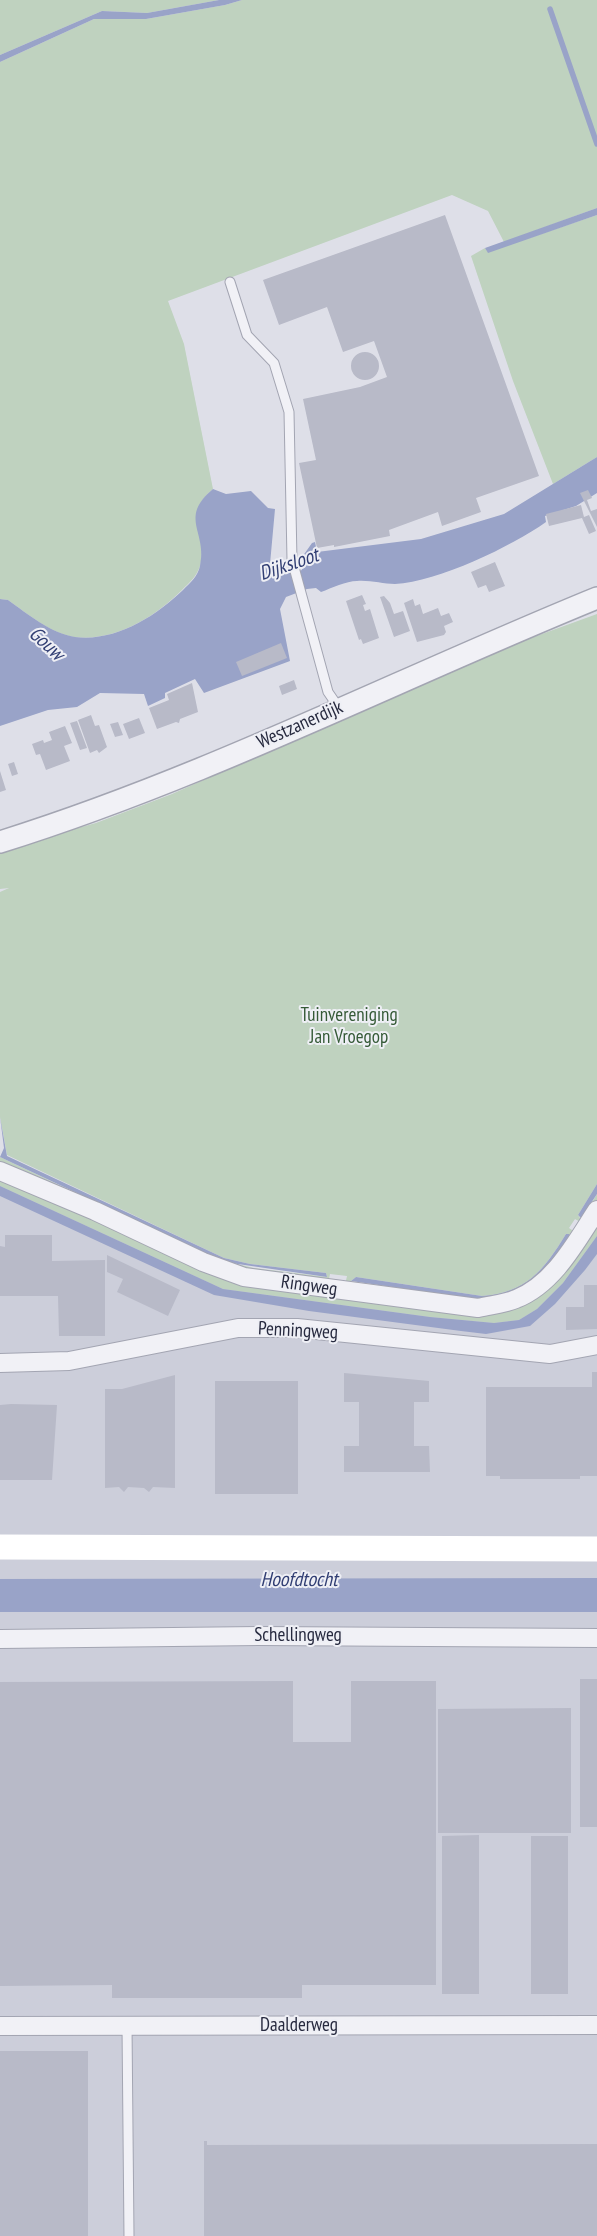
<!DOCTYPE html>
<html>
<head>
<meta charset="utf-8">
<style>
	body { margin:0 }
	canvas { display:block; background:#dedfe8 }
</style>
</head>
<body>
<canvas width="597" height="2236"></canvas>
<script>
const context = document.querySelector('canvas').getContext('2d');
context.lineJoin = 'round';
function fill(path, color) { context.fillStyle = color; context.fill(path, 'evenodd'); }
function strokePath(path, color, width, dash) { context.strokeStyle = color; context.lineWidth = width; context.lineCap = dash ? 'butt' : 'round'; context.setLineDash(dash || []); context.stroke(path); }
function drawText(font, color, halo, rows, align = 'center') {
  context.font = font + ' "PT Sans Narrow",sans-serif'; context.lineWidth = 4; context.setLineDash([]); context.textBaseline = 'middle'; context.strokeStyle = halo; context.fillStyle = color; for (const [text, x, y, turn = 0] of rows) {
    context.save(); context.translate(x, y); context.rotate((+turn || 0) * Math.PI / 180); context.textAlign = isNaN(turn) ? turn : align; if (halo) context.strokeText(text, 0, 0); context.fillText(text, 0, 0); context.restore();
  }
}
fill(new Path2D(`
	M0 1177 198 1264 514 1311 597 1211V2236H0Z`), '#ccceda');
fill(new Path2D(`
	M0 0H219L147 13 102 11 0 55Z
	M242 0H597V208L504 242 488 211 452 195 168 301 184 344 213 489C181 515 209 536 200 566 197 576 189 583 182 590 155 617 115 642 74 637 50 633 28 614 8 600L0 599V62L94 19H146L225 5Z
	M597 215V457L553 484 513 381 471 256 485 248 488 252Z
	M597 614V1184L578 1215 580 1218 583 1217 597 1194V1201L582 1223 575 1219 569 1228 575 1232C564 1250 552 1269 535 1283 490 1319 398 1291 345 1285L347 1276 330 1274 328 1284 232 1269 15 1169 0 1166V1157L216 1259 254 1268 327 1277 326 1273 250 1264 224 1258 7 1155 0 1117V892L9 888 0 889V849L96 823 172 794 487 654ZM566 1234H569V1237C554 1260 537 1285 509 1295 476 1306 391 1288 354 1283L351 1281 356 1277 482 1296C526 1293 544 1270 566 1234Z
	M0 1175 193 1263 515 1305 597 1219V1236L563 1283 537 1309 519 1320 494 1323 430 1317 223 1289 0 1186Z`), '#bfd2bf');
fill(new Path2D(`
	M219 0H242L225 5 146 19H94L0 62V55L102 11 147 13Z
	M597 208V215L488 253 485 248Z
	M597 457V493L576 506 545 516 546 522C512 546 438 582 395 584 383 584 370 580 357 581 346 581 332 588 321 592L316 588 307 589 286 597 280 609 290 661 204 693 195 679 165 693V698L148 706 144 694 100 693 77 707 48 710 0 726V599L8 600C28 614 50 633 75 637 115 642 155 617 183 590 190 583 198 576 200 566 208 532 178 518 213 489L226 494 251 491 268 508 275 509 270 564C275 578 290 573 302 570L300 560 312 543 315 542 317 552 421 539 504 514Z
	M0 1117 7 1156 224 1258 250 1264 326 1273 327 1277 224 1262 0 1157 4 1148Z
	M597 1184V1194L581 1218 578 1215Z
	M0 1186 223 1289 430 1317 494 1323 519 1320 537 1309 563 1283 597 1236V1254L585 1270 555 1304 530 1326 486 1334 461 1331 309 1311 214 1295 0 1196Z
	M566 1234H569V1237C544 1274 522 1297 475 1299L351 1281 356 1277 482 1296C526 1293 544 1270 566 1234Z
	M597 1578V1612H0V1579Z`), '#99a3c8');
strokePath(new Path2D(`
	M550 9 597 144`), '#99a3c8', 5.5);
fill(new Path2D(`
	M445 215 539 476 476 498 481 512 442 526 438 512 389 530 390 536 334 547V545L317 548 299 463 316 460 303 399 360 387 387 377 374 341 343 352 327 307 279 325 263 280Z
	M351 366a14 14 0 1 1 28 0a14 14 0 1 1-28 0Z
	M588 490 592 498 587 500 591 511 597 509V527L580 493Z
	M581 505 584 517 589 515 596 531 589 534 582 518 549 526 546 514Z
	M495 562 505 586 489 592 486 585 478 588 471 572Z
	M362 595 366 604 363 605 365 611 370 609 379 638 363 644 361 639 359 640 346 601Z
	M384 596 390 603 394 614 403 611 410 631 394 637 380 597Z
	M413 599 415 606 420 604 423 614 438 608 441 616 449 613 453 622 444 626 446 632 444 635 417 642 404 603Z
	M281 643 287 658 242 676 236 662Z
	M294 680 297 689 282 695 279 686Z
	M192 683 198 712 180 719 179 723 176 722 157 729 149 708 169 700 167 694Z
	M91 715 95 726 99 725 107 747 99 753 97 750 90 753 78 720Z
	M139 718 145 733 129 739 123 724Z
	M77 721 87 748 80 750 70 723Z
	M118 722 123 735 115 737 110 724Z
	M65 726 72 743 64 746 70 761 46 770 40 754 36 755 32 744 43 740 44 743 52 740 49 732Z
	M14 762 18 774 12 776 8 764Z
	M0 771 6 790 0 792Z
	M5 1235H52V1261L105 1260V1336H59L58 1296H0V1246L5 1247Z
	M107 1255 180 1290 168 1316 117 1292 123 1279 107 1272Z
	M584 1285H597V1329L566 1330V1307H584Z
	M592 1372H597V1476H580V1479H500V1476H486V1387H592Z
	M344 1373 429 1381V1402H414V1446H429L430 1472H344V1446H359V1402H344Z
	M175 1375V1488L153 1487 149 1492 144 1488 128 1487 124 1492 119 1487 105 1488V1389H122Z
	M215 1381H298V1494H215Z
	M11 1404 57 1405 52 1480H0V1405Z
	M580 1679H597V1827H580Z
	M293 1681V1742H351V1681H436V1985H302V1998H112V1985L0 1986V1682Z
	M571 1708V1833H438V1709Z
	M479 1835V1994H442V1836Z
	M531 1836H568V1994H531Z
	M0 2051H88V2236H0Z
	M204 2141H207V2145L597 2144V2236H204Z`), '#b8bac8');
const service = new Path2D(`
	M230 282 247 335 274 363 289 412 292 560 328 692 339 708
	M127 2026 129 2236`);
const minor = new Path2D(`
	M0 1171 95 1211 203 1262 244 1277 478 1308C490 1305 505 1304 516 1299 554 1284 576 1242 597 1210
	M0 1363 69 1361 238 1328H297L550 1354 597 1345
	M0 1639 259 1636 597 1638
	M0 2026 597 2025`);
const tertiary = new Path2D(`
	M0 842C205 778 398 679 597 598`);
strokePath(service, '#a3a5b2', 11);
strokePath(minor, '#a3a5b2', 20);
strokePath(tertiary, '#a3a5b2', 24);
strokePath(service, '#f1f1f6', 9);
strokePath(minor, '#f1f1f6', 18);
strokePath(tertiary, '#f1f1f6', 21);
strokePath(new Path2D(`
	M0 1547 597 1549`), '#fff', 25);
drawText('19px', '#272a3f', '#eeeff5', [
	["Westzanerdijk",300,725,-24],
	["Ringweg",309,1286,8],
	["Penningweg",298,1331,3],
	["Schellingweg",298,1636],
	["Daalderweg",299,2026]
]);
drawText('19px', '#355a37', '#eeeff5', [
	["Tuinvereniging",349,1016],
	["Jan Vroegop",349,1038]
]);
drawText('italic 20px', '#313e73', '#eeeff5', [
	["Dijksloot",289,565,-19],
	["Gouw",46,644,42],
	["Hoofdtocht",299,1580]
]);
</script>
</body>
</html>
